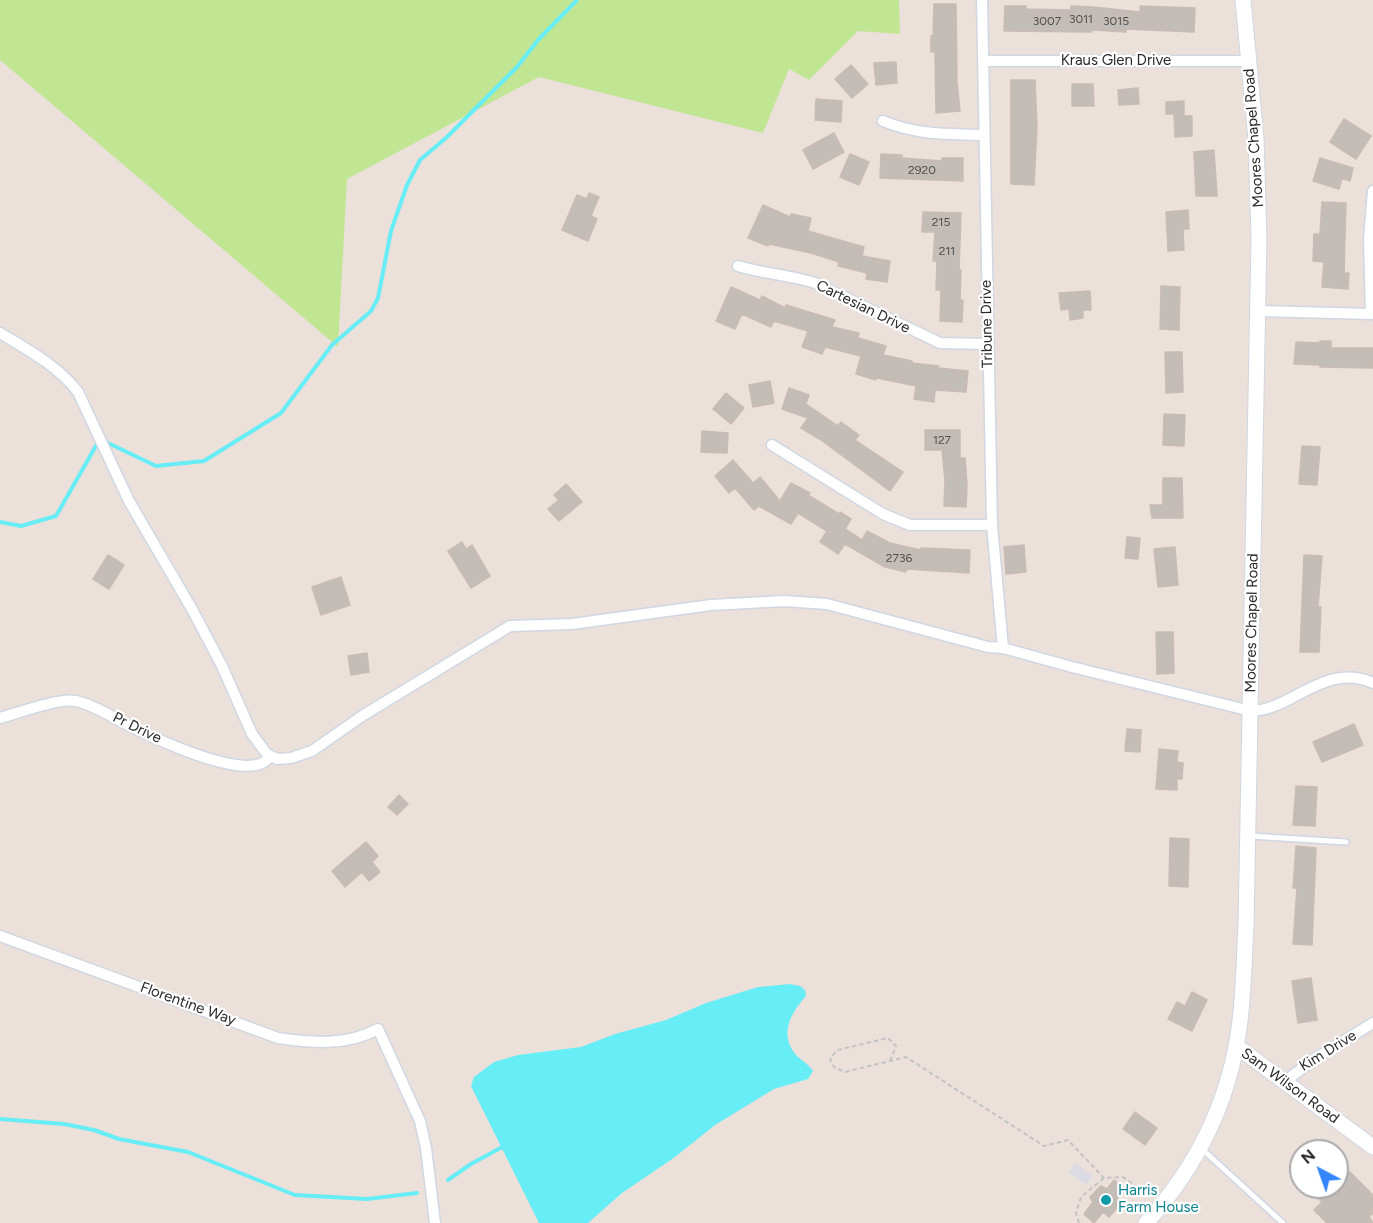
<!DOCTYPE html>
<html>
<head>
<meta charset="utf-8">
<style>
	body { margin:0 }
	#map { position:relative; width:1373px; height:1223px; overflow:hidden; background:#ece0da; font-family:Figtree,sans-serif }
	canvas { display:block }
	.north { position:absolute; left:1289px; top:1139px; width:60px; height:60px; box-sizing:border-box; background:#fff; border:2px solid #a9a9a9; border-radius:50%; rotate:319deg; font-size:16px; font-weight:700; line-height:24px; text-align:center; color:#292929 }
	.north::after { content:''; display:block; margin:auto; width:21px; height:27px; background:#3485ff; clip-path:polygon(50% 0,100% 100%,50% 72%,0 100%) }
</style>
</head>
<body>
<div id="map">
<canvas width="1373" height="1223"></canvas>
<div class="north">N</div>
</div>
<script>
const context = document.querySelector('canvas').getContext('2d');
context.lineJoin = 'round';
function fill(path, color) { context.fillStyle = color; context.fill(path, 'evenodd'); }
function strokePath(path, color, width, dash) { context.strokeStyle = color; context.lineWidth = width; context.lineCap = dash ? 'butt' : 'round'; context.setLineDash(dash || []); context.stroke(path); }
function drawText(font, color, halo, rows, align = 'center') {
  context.font = font + ' Figtree,sans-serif'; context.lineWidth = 4.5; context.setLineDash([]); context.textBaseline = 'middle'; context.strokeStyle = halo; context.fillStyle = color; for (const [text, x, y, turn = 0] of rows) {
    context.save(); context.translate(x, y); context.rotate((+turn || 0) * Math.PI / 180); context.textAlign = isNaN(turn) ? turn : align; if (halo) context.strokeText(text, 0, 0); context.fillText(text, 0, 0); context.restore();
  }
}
fill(new Path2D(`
	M1076 1163 1093 1176 1086 1185 1068 1172Z`), '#dcdbe4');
fill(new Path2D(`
	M0 0H899L900 34 858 31 809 80 789 69 763 133 539 77 347 179 338 347 0 60Z`), '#c1e693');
fill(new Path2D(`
	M790 984 800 986 805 990 806 996C792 1012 780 1031 793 1051 798 1059 808 1063 813 1071L808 1079 774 1089 715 1125 675 1157 622 1193 588 1223H539L471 1086 474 1077 494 1062 518 1055 581 1047 615 1034 666 1020 706 1003 758 987Z`), '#66edf5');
strokePath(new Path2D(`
	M108 443 156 466 204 461 281 413 332 345 371 311 378 298 391 231 407 185 420 160 447 137 517 67 538 40 577 0
	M0 522 21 526 56 516 97 444
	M0 1119 64 1124 94 1130 119 1139 188 1152 295 1195 367 1199 417 1193
	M448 1180 471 1164 504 1146`), '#66edf5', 4);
const building = new Path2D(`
	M934 4H956L957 83 960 111 936 113 935 52H931V36H933Z
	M1005 6H1026V9L1071 10V6L1093 7 1140 12V6L1195 8 1194 32 1126 29V32L1092 30V32L1004 31Z
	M896 62 897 83 876 85 874 63Z
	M851 65 868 84 852 98 835 79Z
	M1011 80H1035L1037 127 1034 185 1011 184Z
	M1072 84H1093L1094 106H1072Z
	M1138 88 1139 104 1119 105 1118 90Z
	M816 99 842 101 841 122 815 120Z
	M1184 101V116H1192V136L1175 137 1174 114H1166V102Z
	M1344 119 1371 136 1356 159 1330 142Z
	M834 133 844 152 813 169 803 150Z
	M1214 150 1217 196H1196L1194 152Z
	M850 154 869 162 859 185 840 177Z
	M881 154 902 155V158L942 161V158H963V181L880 178Z
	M1320 158 1353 168 1350 181 1342 178 1339 189 1313 181Z
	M589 193 599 197 591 216 597 219 588 241 562 230 577 195 587 199Z
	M1322 202 1346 203 1344 273H1349L1348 289 1322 287 1324 262 1313 261 1314 234H1320Z
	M763 205 790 217 791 214 811 218 808 231 864 247 862 256 890 261 887 282 866 279 867 273 838 266 839 262 811 253 769 244 768 246 748 238Z
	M1188 210 1189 229H1183L1184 250 1168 251 1166 212Z
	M923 212 961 213 959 270H961L960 300H963L962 322 940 321 941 290H936L937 261H933L935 232H922Z
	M1161 286 1180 287 1179 330 1160 329Z
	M731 287 760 300 762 296 785 308 786 305 835 320 832 327 859 333 858 338 886 346 883 355 912 361V363L939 366 938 368 968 371 966 392 935 390 934 402 914 399 916 386 877 378 876 380 856 374 861 356 825 347 822 354 802 347 808 331 774 321 771 327 742 314 735 329 716 321Z
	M1090 291 1091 310H1083V318L1070 320 1069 309 1061 310 1059 293Z
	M1320 341H1331V348H1373V368L1320 367V365L1294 364 1296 342 1320 343Z
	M1165 352H1182L1183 392 1166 393Z
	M770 381 774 403 753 407 749 385Z
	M789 388 809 395 806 404 838 426 841 422 859 435 855 440 903 472 890 491 821 440 801 428 808 418 782 409Z
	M726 393 744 408 731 424 713 409Z
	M1164 414 1185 415 1184 446 1163 445Z
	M925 430H960V458H965L967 485 966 507 944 506 945 480 942 450H925Z
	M702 431 728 433 727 453 701 452Z
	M1302 446 1320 447 1317 485 1299 484Z
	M733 460 753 483 760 477 780 501 791 483 810 493 808 495 839 514 840 512 851 519 845 529 862 540 867 531 890 543 921 550V548L970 550 969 573 907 569 906 572 885 567 845 544 838 554 820 542 827 531 798 513 791 524 759 506 754 510 735 488 729 493 715 476Z
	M1163 478H1182L1183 518H1152L1150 505H1163Z
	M566 484 582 502 559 521 548 509 559 500 554 495Z
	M1127 537 1140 538 1138 559 1125 558Z
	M462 542 466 549 472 545 490 576 471 588 448 551Z
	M1024 545 1026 572 1006 574 1004 547Z
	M1175 547 1178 585 1158 587 1154 549Z
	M108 555 124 565 109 589 93 579Z
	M1304 555 1322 556 1318 607H1321L1319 652H1300Z
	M341 577 350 605 321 615 312 587Z
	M1156 632H1173L1174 673 1157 674Z
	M367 653 369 672 351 675 348 656Z
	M1354 724 1363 745 1322 762 1313 742Z
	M1127 729 1141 730 1140 752 1125 751Z
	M1159 749 1178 751 1177 762 1183 763 1182 779H1177V790L1156 789Z
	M1296 786 1317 787 1315 826 1293 825Z
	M399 795 408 804 397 815 388 807Z
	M1170 838 1189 839 1188 887 1169 886Z
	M366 842 378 856 372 862 380 872 369 881 362 872 345 887 332 871Z
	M1296 846 1316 848 1312 945 1293 944 1297 888H1293Z
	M1311 978 1317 1020 1298 1023 1292 981Z
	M1192 992 1207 1000 1192 1031 1168 1019 1177 1002 1185 1006Z
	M1135 1112 1157 1128 1145 1145 1123 1129Z
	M1350 1172 1373 1195V1213L1369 1217 1373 1223H1327L1314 1210 1322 1202 1307 1187H1337Z
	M1114 1180 1125 1189 1117 1198 1122 1202 1109 1217 1103 1212 1094 1223 1084 1214 1093 1202 1090 1197 1101 1186 1107 1189Z`);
fill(building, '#c4bcb6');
strokePath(building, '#c8bcb4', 1.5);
const lane = new Path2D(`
	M1250 836 1346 842
	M1202 1149 1283 1223`);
const street = new Path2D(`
	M982 0 992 525 1003 648
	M984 61H1249
	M883 121C916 135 948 134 983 135
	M738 266C764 274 790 275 815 283L940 343 987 344
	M1258 311 1373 314
	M1371 314 1369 239 1373 191
	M0 333C28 350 58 366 78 392L129 501 193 611 222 666 252 734 267 754 277 759 291 758 312 751 362 716 510 626 572 624 711 605 784 601 827 604 988 647 1003 648 1072 667 1251 711C1291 711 1325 661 1373 683
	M772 445 883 514 910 525H992
	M0 718C18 713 58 698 76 701 95 705 113 718 130 726 158 740 231 774 260 764 264 763 268 759 271 756
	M0 936 278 1038C312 1043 347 1046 378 1029L420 1121 426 1148 435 1223
	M1284 1082 1316 1058 1373 1023`);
const secondary = new Path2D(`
	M1236 1046 1373 1147
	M1146 1223C1194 1170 1227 1106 1238 1035 1244 999 1244 961 1246 925L1259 238 1256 139 1243 0`);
strokePath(lane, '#cfd7e3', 8);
strokePath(street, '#cfd7e3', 13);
strokePath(secondary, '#cfd7e3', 17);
strokePath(new Path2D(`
	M890 1061 896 1046 888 1038 837 1050 830 1059 834 1067 845 1072 906 1057 1044 1146 1068 1140 1104 1178
	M1079 1223 1076 1213 1081 1197 1104 1178 1123 1177 1150 1196`), '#c3c3c3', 2, [4.5, 3]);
strokePath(lane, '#fff', 5);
strokePath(street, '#fff', 10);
strokePath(secondary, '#fff', 15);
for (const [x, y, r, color] of [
	[1106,1200,6,"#0f9aa8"]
]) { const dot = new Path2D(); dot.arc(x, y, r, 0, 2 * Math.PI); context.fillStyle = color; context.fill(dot); strokePath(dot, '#fff', 2); }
drawText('12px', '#504e4c', null, [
	["3011",1081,19],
	["3007",1047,21],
	["3015",1116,21],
	["2920",922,170],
	["215",941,222],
	["211",947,251],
	["127",942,440],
	["2736",899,558]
]);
drawText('15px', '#292929', '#fff', [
	["Kraus Glen Drive",1116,61],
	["Moores Chapel Road",1254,138,-94],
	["Cartesian Drive",863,307,26],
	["Tribune Drive",987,324,-91],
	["Moores Chapel Road",1252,623,-89],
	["Pr Drive",137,728,26],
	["Florentine Way",188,1004,20],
	["Kim Drive",1328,1051,-32],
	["Sam Wilson Road",1290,1086,36]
]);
drawText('15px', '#0d838f', '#fff', [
	["Harris",1118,1191],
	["Farm House",1118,1208]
], 'left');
</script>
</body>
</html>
